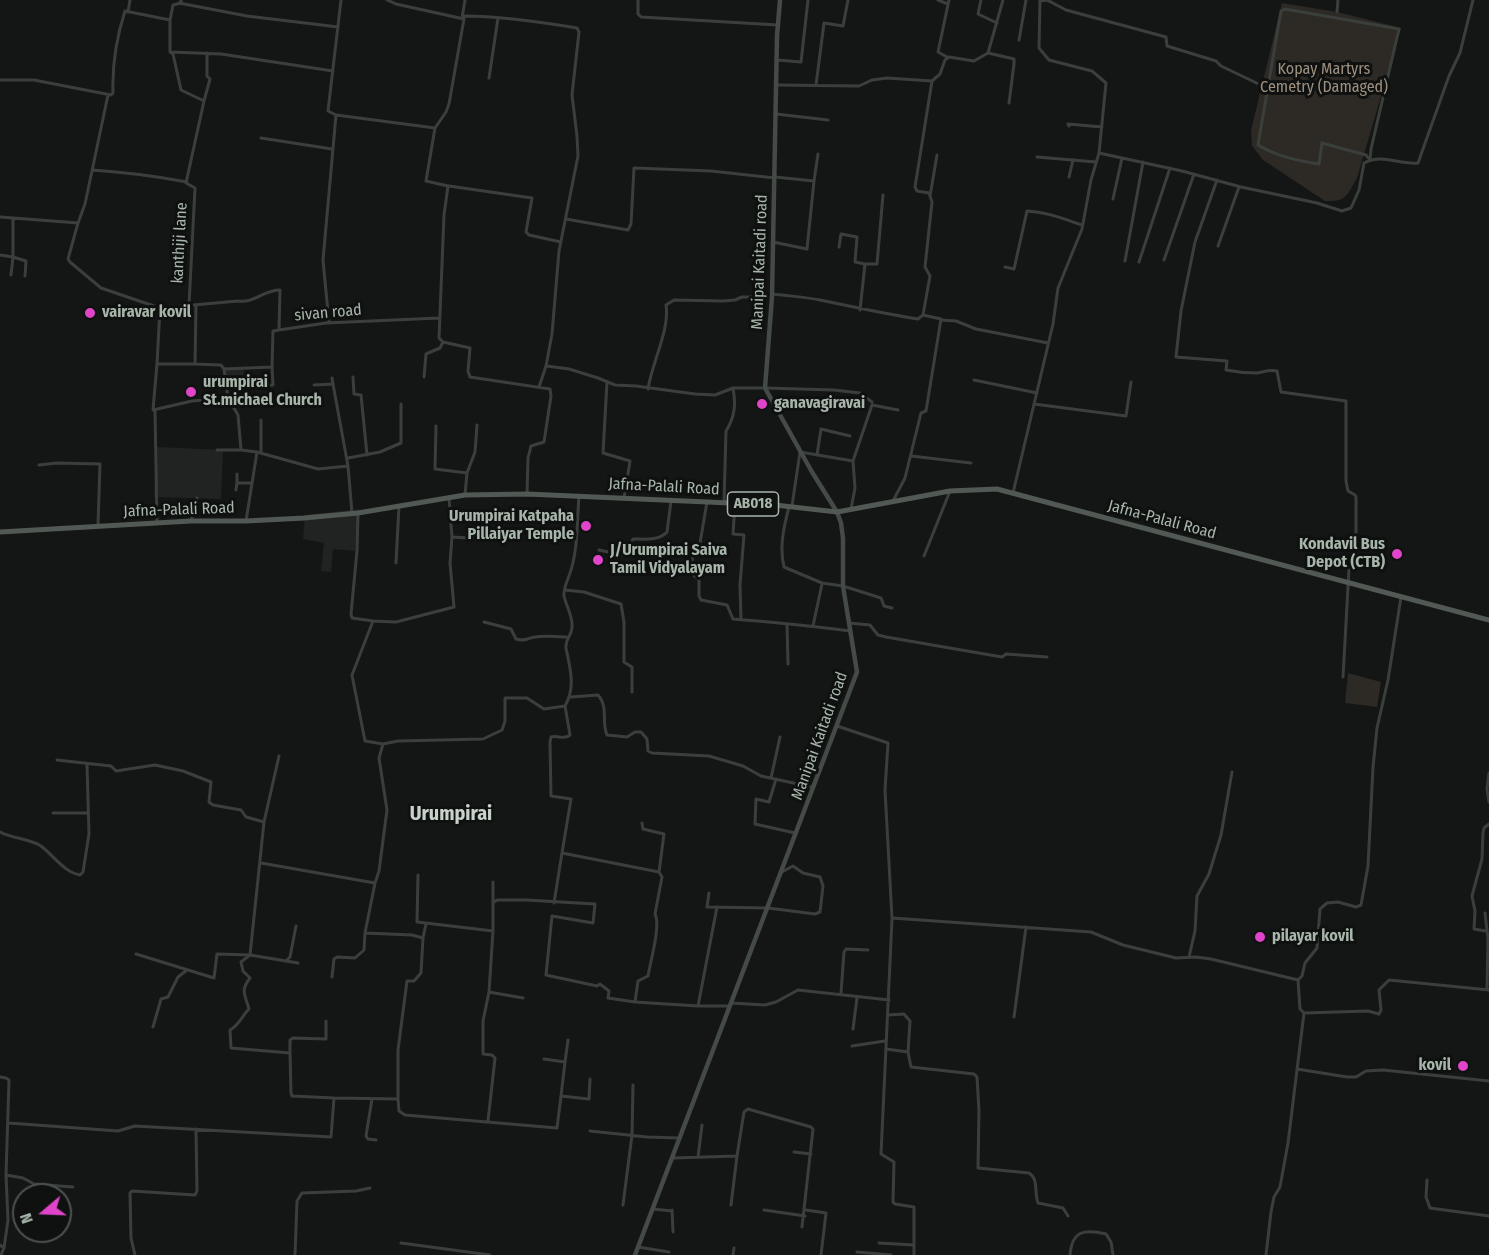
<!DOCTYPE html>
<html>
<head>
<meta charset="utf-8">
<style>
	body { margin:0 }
	#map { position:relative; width:1489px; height:1255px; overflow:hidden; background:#141615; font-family:"Fira Sans Condensed",sans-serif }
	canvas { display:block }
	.north { position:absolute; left:12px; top:1183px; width:60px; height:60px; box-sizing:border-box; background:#0f1110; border:2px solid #4c534e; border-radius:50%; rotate:251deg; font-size:16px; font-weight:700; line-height:24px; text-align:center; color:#a8b5aa }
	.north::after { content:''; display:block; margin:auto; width:21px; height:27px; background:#df44c9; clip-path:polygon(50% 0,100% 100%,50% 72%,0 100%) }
</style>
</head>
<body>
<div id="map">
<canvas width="1489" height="1255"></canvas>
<div class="north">N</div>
</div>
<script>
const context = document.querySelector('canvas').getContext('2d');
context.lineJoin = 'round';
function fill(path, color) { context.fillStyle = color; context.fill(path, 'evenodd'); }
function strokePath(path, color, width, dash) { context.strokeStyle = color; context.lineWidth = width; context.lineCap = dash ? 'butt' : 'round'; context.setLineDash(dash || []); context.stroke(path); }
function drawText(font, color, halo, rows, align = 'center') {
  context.font = font + ' "Fira Sans Condensed",sans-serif'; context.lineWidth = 6; context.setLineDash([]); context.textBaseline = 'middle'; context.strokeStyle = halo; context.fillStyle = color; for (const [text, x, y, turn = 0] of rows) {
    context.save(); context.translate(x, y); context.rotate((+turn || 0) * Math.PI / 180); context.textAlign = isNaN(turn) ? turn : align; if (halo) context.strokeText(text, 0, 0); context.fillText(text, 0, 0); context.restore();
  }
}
fill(new Path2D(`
	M244 368 243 386 227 387 224 369Z
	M156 447 223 450 221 499 154 497Z
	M359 509 355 551 333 549 331 572 321 571 324 543 303 539 305 515Z`), '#202322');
fill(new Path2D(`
	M1282 3 1337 12 1401 28 1357 178C1347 195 1347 202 1325 201L1263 160 1252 146 1251 130Z
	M1348 673 1381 682 1377 707 1345 703Z`), '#2d2925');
strokePath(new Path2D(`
	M387 0 396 4 464 19 449 104 446 112 435 128 426 181 448 186 444 215 439 338 443 342 470 348 468 371 470 377 550 389 551 396 544 442 531 446 528 458 527 494
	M638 0V14L641 17 778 25
	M938 0 948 4
	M981 0 978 14 997 23
	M1040 1 1047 0 1066 10 1166 37 1167 46 1216 61 1221 66 1267 88
	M179 3 247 16 338 27
	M1285 9 1399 29 1371 149 1370 160 1366 155 1322 143 1319 164C1298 161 1276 156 1258 145L1281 11Z
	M128 12 130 0
	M1337 12 1338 0
	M462 18 465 0
	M463 18 465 16C502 16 541 22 577 28L579 32 572 95 577 136 578 156 559 251 552 334 546 366 539 387
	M170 20 173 5 181 3V0
	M1019 40 1026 0
	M171 52 221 54 333 71
	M988 53 1003 0
	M947 57 938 52 949 0
	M777 60 801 62 808 0
	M489 78 498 18
	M0 80H34L111 95 113 93C112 63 116 39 125 11L170 20V52L173 54 181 90 204 101 186 183 195 188 189 305
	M932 81 940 74 945 60 949 57 974 61 988 53 1014 59V64L1009 103
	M776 85 859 86 872 80 887 78 932 81 915 187 917 191 929 193 932 202 925 267 930 276 923 315
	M816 85 824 23 843 26 848 0
	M204 101 210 79 207 76V53
	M776 114 828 120
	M336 115 435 128
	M1069 126 1068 124 1102 127
	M261 138 332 149
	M1099 153 1182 171 1241 187 1317 203 1342 211 1351 208 1359 190 1364 163C1382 153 1399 165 1418 163L1449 76 1460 53 1473 0
	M1037 157 1096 162
	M92 170C123 172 155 176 187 182
	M775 177 814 181 818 154
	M1069 177 1073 160
	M1217 180 1195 242 1181 311 1176 357 1227 361 1226 370C1236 372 1247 373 1257 373 1264 372 1269 369 1277 371L1281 392 1346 401V481L1348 491 1355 495 1356 497V559L1349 569 1343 677
	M449 186 532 198 526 232 529 235 561 242
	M930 196 937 155
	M1113 199 1122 158
	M0 217 78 223 68 259 70 262 101 288 160 308 238 301C256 303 263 290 280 290L279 330 326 323 439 318
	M566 219 628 230 631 224 634 168 711 171 775 178
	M78 223 85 204 108 95
	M773 242 807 249 814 181
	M1218 246 1239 187
	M839 247 841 234 857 237 855 262 865 264
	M0 255 13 257V218
	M1164 260 1194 174
	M1125 261 1143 162
	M1139 262 1170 168
	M1005 267 1014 269 1027 211C1047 212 1064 219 1082 225
	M11 275 13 257 26 261 25 276
	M773 294C788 296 805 297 820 300 853 307 885 314 918 319L923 315 941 319 926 411 921 413 905 478 893 501
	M196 305 195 364 221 365 224 369 228 398 238 415 241 450 257 452
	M860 310 865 264H877L883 195
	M941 320 956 321 976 329 1048 343
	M329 323 323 260 336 115 328 111 341 0
	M157 364 160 308
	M195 364H157L153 410 192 401 228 398
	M547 366 569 369 598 378 615 385 636 386 695 394 715 395 733 388H765
	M224 369 272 367 273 331 279 330
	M353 377 354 394 361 395 367 455
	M424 377 426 354 440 348 443 342
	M332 378 333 384
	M974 380 1037 393
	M607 382 603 453 630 461 624 498
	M314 385 333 384 348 466
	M227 387 273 385 272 367
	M766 388 834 390 860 393 872 402
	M648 389C652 362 670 330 666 305L674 300 723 301 735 300 742 297H772
	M1034 404 1126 416 1131 382
	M155 410 157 522
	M261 420V452
	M436 426 435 469 467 473
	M217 450H241
	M817 455 821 429 850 436
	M911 456 971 463
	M348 458 380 452 401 443V404
	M39 465 57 463 100 464 98 525
	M237 474V483H252
	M236 490 237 483
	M1013 493 1053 324 1058 288 1082 229 1091 180 1099 153 1106 83 1092 71 1049 60 1039 48 1040 0
	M465 495 467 473 475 452 477 425
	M707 502 700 543 693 555 690 572 699 580V596L701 600 727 605 733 619C772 622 811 626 851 631
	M724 503 726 431C735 417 736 404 733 388
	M735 503 733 534 744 535 740 585 741 620
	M792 506 800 452 853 461
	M789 507C784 526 779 547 784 567L822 583 843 586 881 598 884 606 892 608
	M851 509 855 488 853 461 872 405 898 410
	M358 513 357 551 351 614 352 618 373 621 352 675 365 741 383 744 398 741 483 739 502 730 505 721V698H527L544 709 565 706C576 687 570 668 566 648 565 638 572 636 572 627 573 616 566 606 564 596 563 587 569 578 571 570 578 547 577 520 579 496
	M191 521 197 498
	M246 521 257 452 318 469 348 466 352 513
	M452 537 504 540
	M599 550 623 555 626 553 633 539C644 539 659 541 667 532L671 501
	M924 556 950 491
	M396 563 399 506
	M565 590 584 592 621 604 624 622V662L632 667V692
	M373 621 396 622 454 607 450 563 452 537 449 498
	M484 622 511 629 516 639C525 642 527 638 535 637 545 635 556 637 566 637
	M849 623 870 625 878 635 886 637 1002 657 1006 654 1047 657
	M787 624 788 664
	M813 626 822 584
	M571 697 598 695C609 707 601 722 607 735L627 737 635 732H641L647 739 648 751 652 753 709 756 743 766 761 776 812 787
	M837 726 888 743 885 790 892 918 1091 932 1123 945 1176 958 1196 957 1211 959 1298 980
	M279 756 264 822 250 955 241 962 243 971 250 978C240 991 245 994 249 1009 242 1016 239 1025 230 1030L231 1048 290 1053V1040L293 1038 326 1039V1021
	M57 760 111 766 116 771 155 765 183 771 211 782 209 802 213 805 241 810 246 817 264 822
	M1489 773 1487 789 1489 802
	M771 778 780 737
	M776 779 769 802 756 799 755 824 795 833
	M53 813H88
	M642 823 643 829 664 834 659 872
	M0 832C12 838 33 840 41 846 53 855 65 873 80 875L83 872 89 834 87 765
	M562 853 571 799 551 796 550 742 551 737C557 735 565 740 570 735L565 706
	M261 863 375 883 379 871 387 810 379 758 383 744
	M418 875 417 922 493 931 489 992 483 1021V1054L492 1055 495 1058 488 1121
	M375 883 365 933 412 935 423 938 421 973 414 981H407L398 1050V1099
	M709 893 707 907 768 908 815 914 820 912 823 886 820 877 803 873 793 866 782 872
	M494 902 497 900H526L595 904 593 923 552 916 546 975 597 986 600 984 609 991 608 998 635 1002 698 1006
	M554 903 562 853 659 872 662 877 655 914C661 926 650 963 648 976L638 981 635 1002
	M717 907 698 1006H729
	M1485 913 1488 939 1487 990
	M892 919 881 1154 894 1162 893 1202 895 1204 914 1207V1255
	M493 931V882
	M1486 931 1474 929 1475 911 1472 896 1482 859 1483 833 1484 828 1489 824
	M423 938 426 924
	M136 954 214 978 217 954 250 955 286 961 290 957 296 926
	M1189 957 1195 931 1197 896 1209 874 1221 835 1232 772
	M286 961 298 963
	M332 977 334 959 337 957 355 958 364 950 365 933
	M489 992 523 998
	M841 993 844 952 846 949 868 950
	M731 1003 765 1005 776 1002 798 990 889 1000
	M1304 1013 1368 1011 1379 1014 1381 1010 1379 990 1389 980 1489 990
	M888 1015 904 1014 910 1021 908 1052 911 1067 974 1074 977 1077 979 1111 978 1168 1029 1173C1039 1179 1034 1193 1038 1203L1063 1208 1068 1216
	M1014 1017 1026 927
	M153 1027 161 999 168 997 178 977 187 970
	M853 1029 857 998
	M852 1046 885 1041
	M886 1049 908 1052
	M290 1053 291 1093 292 1096 334 1098
	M544 1059 565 1062 561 1096
	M565 1062 568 1040
	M1297 1069 1347 1077H1356L1366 1071 1383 1070 1489 1081
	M0 1077 6 1078 9 1080 6 1175 8 1220 4 1248
	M372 1099 366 1136 368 1139 376 1140
	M9 1123 118 1131 135 1126 331 1137 334 1098 398 1099 399 1111 405 1115 557 1128 561 1096 589 1099 590 1079
	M590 1131 647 1137 679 1138
	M794 1152 811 1154
	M698 1157 702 1125
	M673 1158 737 1156 744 1112 748 1109 811 1127 813 1129 802 1227
	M6 1175 23 1178 34 1184 73 1187
	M1427 1180 1426 1197 1430 1208 1489 1216
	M623 1205 632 1135 633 1085
	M731 1205 737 1156
	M653 1209 672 1211
	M672 1210 673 1232
	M764 1210 805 1216
	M806 1210 826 1213 821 1255
	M401 1243 490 1255
	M879 1243 914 1245
	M0 1245 4 1248 1 1255
	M638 1247 669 1252
	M857 1252 891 1255
	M135 1255 131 1238 130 1193 132 1191 195 1195 197 1191 196 1129
	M295 1255 297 1201 302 1193 356 1191 370 1188
	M733 1255 734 1248
	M1070 1255C1072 1230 1085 1229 1106 1234L1111 1242 1113 1255
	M1266 1255 1271 1212 1274 1197 1280 1187 1288 1143 1304 1013 1300 1009 1298 980 1302 976 1305 963 1317 948 1320 909 1327 903 1338 902 1356 907 1361 905 1368 866 1373 767 1377 728 1388 680 1401 597`), '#3b3f3c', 3);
strokePath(new Path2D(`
	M635 1255 857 672 843 586V538L841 523 837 512 812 472 765 388 772 297 777 36 780 0`), '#444a45', 4.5);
strokePath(new Path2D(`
	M0 532 191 521H246L304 518 358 513 465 495 527 494 775 505 837 512 950 491 997 489 1489 620`), '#525954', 5);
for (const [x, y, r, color] of [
	[90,313,6,"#df44c9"],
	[191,392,6,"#df44c9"],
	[762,404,6,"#df44c9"],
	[586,526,6,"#df44c9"],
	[1397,554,6,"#df44c9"],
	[598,560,6,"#df44c9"],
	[1260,937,6,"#df44c9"],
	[1463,1066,6,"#df44c9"]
]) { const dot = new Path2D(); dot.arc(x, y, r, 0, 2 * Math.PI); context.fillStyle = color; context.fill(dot); strokePath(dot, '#0f1110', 2); }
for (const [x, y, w] of [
	[753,504,51]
]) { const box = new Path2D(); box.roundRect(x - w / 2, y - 12, w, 24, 4.5); context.fillStyle = '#0f1110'; context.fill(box); strokePath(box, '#a8b5aa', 1.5); }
drawText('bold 15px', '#a8b5aa', null, [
	["AB018",753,504]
]);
drawText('16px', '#9e9080', '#0f1110', [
	["Kopay Martyrs",1324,70],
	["Cemetry (Damaged)",1324,88]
]);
drawText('16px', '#a8b5aa', '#0f1110', [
	["kanthiji lane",180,243,-87],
	["Manipai Kaitadi road",760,262,-88],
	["sivan road",328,313,-5],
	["Jafna-Palali Road",664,487,3],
	["Jafna-Palali Road",179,510,-2],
	["Jafna-Palali Road",1162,520,15],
	["Manipai Kaitadi road",820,736,-70]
]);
drawText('bold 16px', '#a8b5aa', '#0f1110', [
	["vairavar kovil",102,313],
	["urumpirai",203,383],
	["St.michael Church",203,401],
	["ganavagiravai",774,404],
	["Urumpirai Katpaha",574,517,"right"],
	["Pillaiyar Temple",574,535,"right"],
	["Kondavil Bus",1385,545,"right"],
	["Depot (CTB)",1385,563,"right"],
	["J/Urumpirai Saiva",610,551],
	["Tamil Vidyalayam",610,569],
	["pilayar kovil",1272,937],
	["kovil",1451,1066,"right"]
], 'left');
drawText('bold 20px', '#c8d1ca', '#0f1110', [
	["Urumpirai",451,814]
]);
</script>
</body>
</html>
